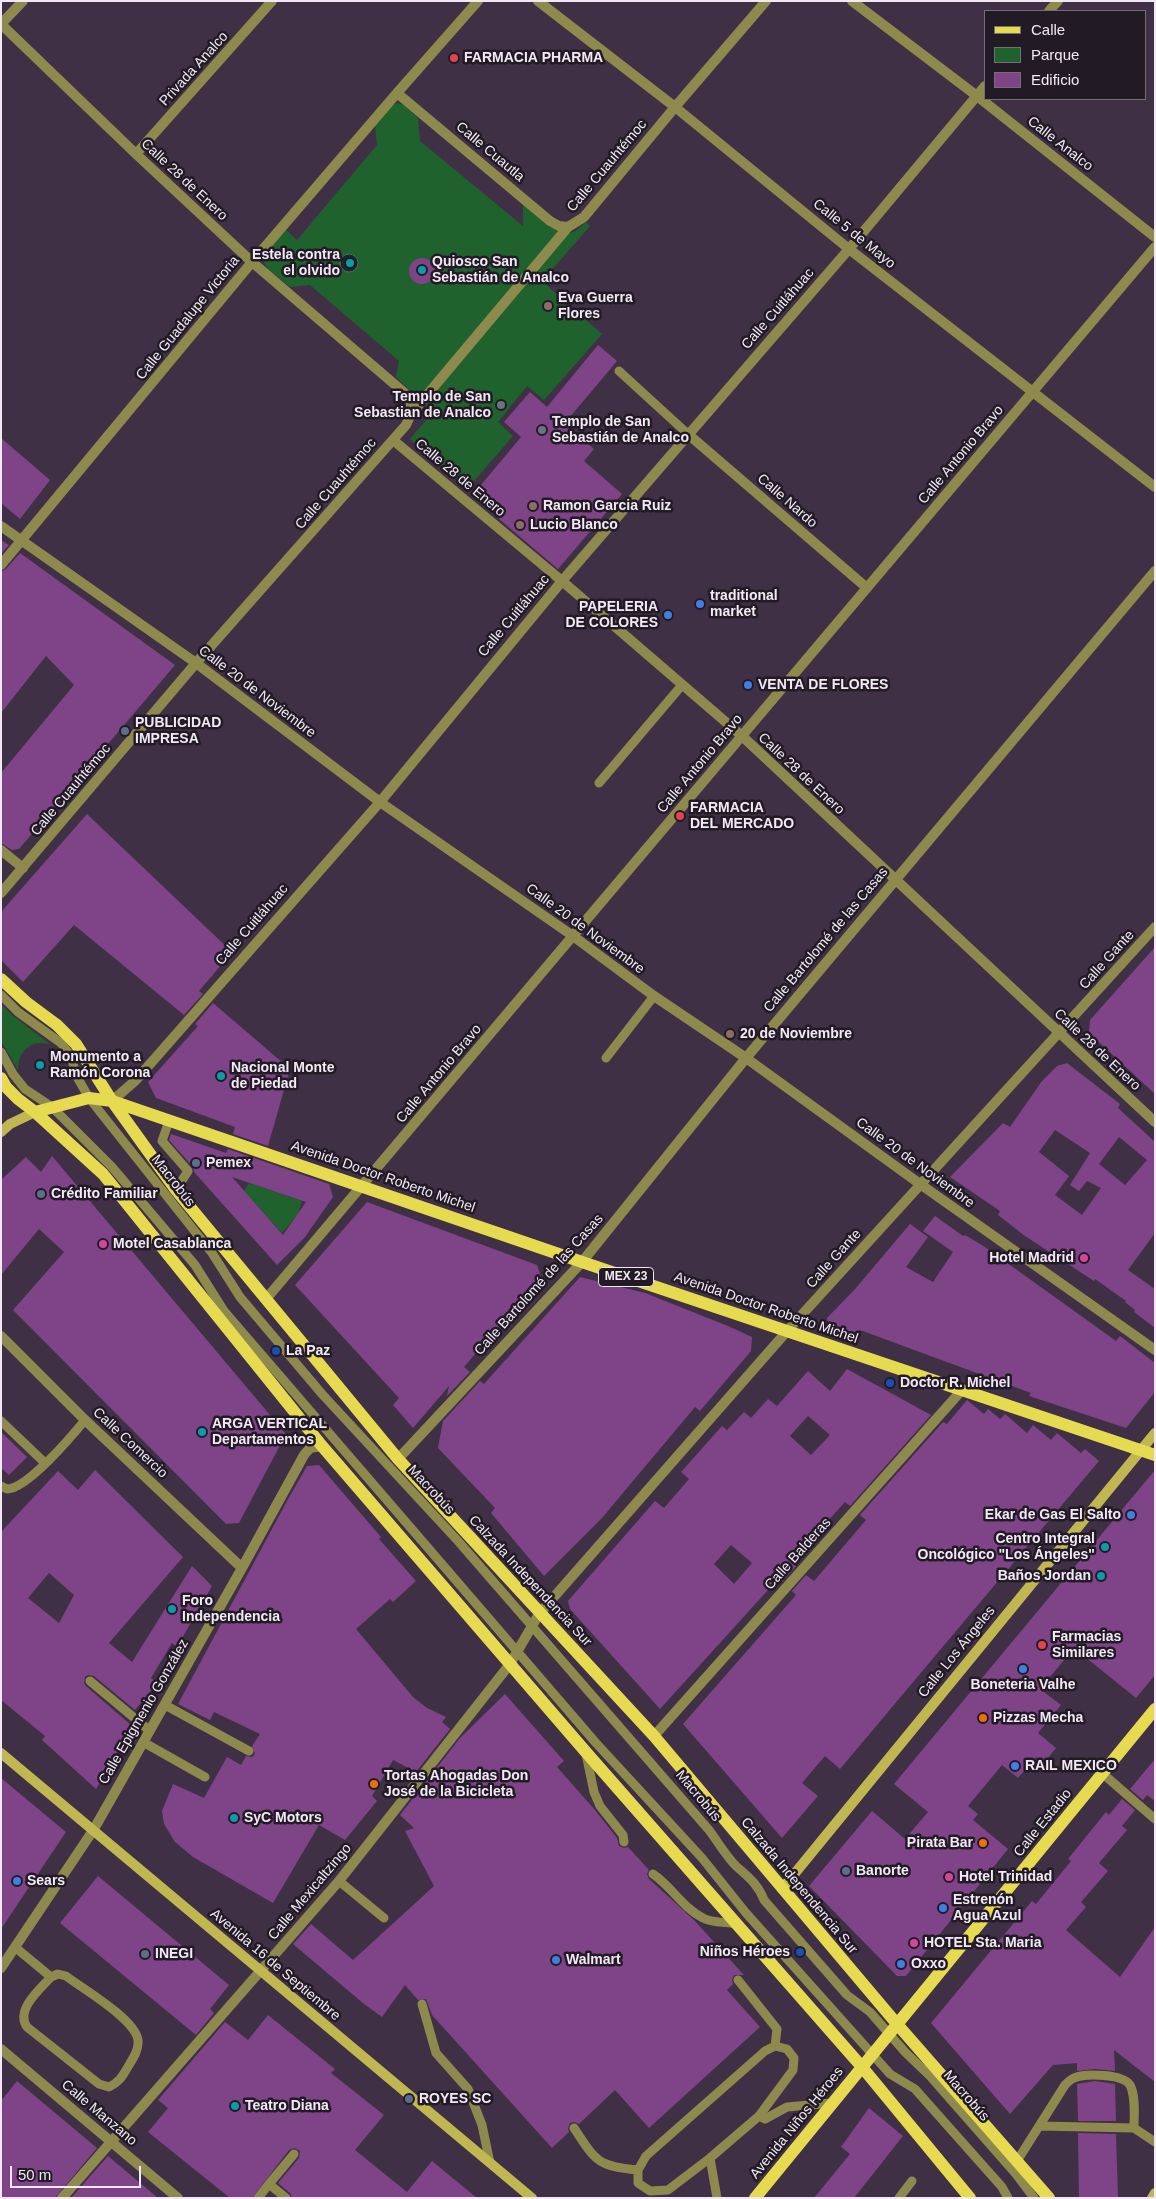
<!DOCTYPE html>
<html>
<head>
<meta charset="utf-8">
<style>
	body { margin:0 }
	#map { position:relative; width:1156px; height:2199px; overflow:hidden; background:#3f3046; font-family:Helvetica,sans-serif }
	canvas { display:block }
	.frame { position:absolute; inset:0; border:2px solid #f2e8f6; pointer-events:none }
	.legend { position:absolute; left:984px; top:10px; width:162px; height:90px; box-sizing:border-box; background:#221b25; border:1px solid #756d79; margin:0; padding:6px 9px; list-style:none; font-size:15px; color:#f2e8f6 }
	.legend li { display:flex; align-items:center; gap:10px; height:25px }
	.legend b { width:25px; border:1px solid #756d79 }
	.scale { position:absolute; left:10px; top:2166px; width:131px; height:22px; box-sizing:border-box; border:2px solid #f2e8f6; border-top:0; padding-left:6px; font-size:15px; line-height:18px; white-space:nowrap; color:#f2e8f6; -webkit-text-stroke:4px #221b25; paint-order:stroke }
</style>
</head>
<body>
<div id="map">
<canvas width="1156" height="2199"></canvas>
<div class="frame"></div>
<ul class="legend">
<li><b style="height:6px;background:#e6da51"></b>Calle</li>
<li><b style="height:14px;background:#20622e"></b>Parque</li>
<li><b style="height:14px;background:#7f4487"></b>Edificio</li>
</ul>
<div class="scale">50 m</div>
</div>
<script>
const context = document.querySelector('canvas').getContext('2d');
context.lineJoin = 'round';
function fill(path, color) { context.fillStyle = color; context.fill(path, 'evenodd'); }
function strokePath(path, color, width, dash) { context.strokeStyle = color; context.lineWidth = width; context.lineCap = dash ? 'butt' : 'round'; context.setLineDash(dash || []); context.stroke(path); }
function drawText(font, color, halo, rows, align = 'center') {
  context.font = font + ' Helvetica,sans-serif'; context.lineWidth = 5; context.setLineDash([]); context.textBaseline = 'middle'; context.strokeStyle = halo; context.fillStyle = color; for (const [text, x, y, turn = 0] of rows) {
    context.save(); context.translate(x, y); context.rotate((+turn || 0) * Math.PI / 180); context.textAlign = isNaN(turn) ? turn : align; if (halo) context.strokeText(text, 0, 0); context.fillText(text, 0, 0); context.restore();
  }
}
fill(new Path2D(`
	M397 103 404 105 418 118 420 141 523 226V204C532 212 558 235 569 233 576 233 581 226 586 222L590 226 542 281 602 334 544 400 527 386 498 422 513 436 467 489 410 439 433 412 396 377 399 361 310 285 290 287 267 268 263 261 266 253 286 230 297 240 377 145 375 125 390 106Z
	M1 1004 12 1015 51 1045C32 1038 18 1051 18 1070L1 1041Z
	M249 1183 302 1201 298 1214 282 1233 244 1191Z`), '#20622e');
const water = new Path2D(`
	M340 263a9 9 0 1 1 18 0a9 9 0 1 1-18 0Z`);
fill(water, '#16292a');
strokePath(water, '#586267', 1);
fill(new Path2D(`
	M409 271a13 13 0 1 1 26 0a13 13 0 1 1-26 0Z
	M598 345 617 361 564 424 594 449 584 461 622 494 558 569 499 519 503 515 476 491 521 437 504 422 530 392 547 407Z
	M1 438 50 480 20 519 1 503Z
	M1 540 9 545 1 554Z
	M20 553 175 665 19 849 12 850 1 843V773L74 685 46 656 1 713V572L6 569Z
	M87 814 232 952 199 991 203 994 184 1015 74 925 23 982 1 960V912Z
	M1155 947V1094L1089 1033 1090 1020Z
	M213 1003 290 1069 268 1146 233 1134 235 1127 156 1098 148 1082 198 1026 195 1024Z
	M1067 1063 1120 1104 1118 1108 1155 1142V1233L1128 1270 1155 1289V1328L1134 1312 1135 1310 1125 1302 1126 1301 1095 1279 1094 1281 1025 1236 998 1215 1000 1211 950 1177 1003 1123 1010 1127 1042 1081 1057 1066ZM1055 1130 1090 1153 1070 1185 1079 1191 1087 1181 1101 1188 1082 1215 1055 1195 1069 1176 1039 1152ZM1119 1137 1147 1160 1125 1185 1099 1164Z
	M171 1134 226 1153 228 1149 329 1184 333 1197 305 1237 277 1265 194 1172 193 1167 169 1140ZM232 1177 306 1202 283 1235Z
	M52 1156 286 1434 239 1523 226 1524 13 1310 64 1252 39 1229 1 1275V1180L26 1157 41 1172Z
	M367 1202 537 1265 541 1277 464 1367 470 1372 447 1396 449 1386 413 1428 393 1405 399 1398 295 1285Z
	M935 1216 963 1236 965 1235 985 1247 1116 1341 1120 1336 1155 1363V1392L1126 1428 1029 1396 1031 1393 860 1330 856 1334 829 1326 827 1318 856 1288 910 1224 928 1237 906 1267 933 1282 953 1252 923 1231Z
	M580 1277 645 1293 728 1326 752 1337 751 1351 700 1411 695 1407 602 1518 544 1576 491 1513 495 1508 438 1448 443 1421 480 1381 484 1384Z
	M847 1369 931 1415 850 1506 845 1502 791 1562 796 1566 782 1582 778 1579 660 1709 570 1609 568 1601 655 1501 664 1508 689 1479 681 1472 722 1426 727 1430 744 1412 751 1418 768 1399 777 1406 808 1371 830 1391ZM808 1416 830 1435 811 1455 790 1436ZM731 1545 752 1563 734 1584 714 1564Z
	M967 1400 984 1414 988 1409 1000 1419 1005 1414 1027 1433 1033 1425 1051 1440 1057 1433 1081 1453 1085 1449 1099 1461 840 1769 825 1756 802 1783 818 1796 782 1838 683 1724 796 1595 792 1591 806 1575 814 1581 866 1520 860 1515 943 1422 947 1424Z
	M1 1432 27 1457 9 1475 1 1468Z
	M319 1465 381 1537 379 1539 416 1581 393 1602 390 1599 356 1629 413 1697 427 1708 446 1717 442 1722 450 1729 416 1772 393 1760 372 1796 377 1801 345 1840 319 1825 273 1903 193 1857 175 1842 164 1824 162 1811 173 1784 204 1798 227 1757 241 1765 246 1756 252 1757 255 1754 252 1746 260 1734 214 1712 210 1720 178 1704 287 1501 307 1466Z
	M95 1470 183 1557 109 1643 132 1662 192 1566 212 1586 177 1647 172 1643 151 1678 157 1683 135 1710 94 1676 88 1675 85 1677 84 1683 86 1686 132 1726 96 1789 42 1740 45 1736 1 1700V1532L58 1471 78 1490ZM49 1573 74 1595 59 1623 28 1598Z
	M1155 1470V1675L1136 1698 1074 1648 1040 1689 1061 1705 1038 1733 1056 1748 1044 1763 1036 1757 1018 1778 1002 1765 968 1806 978 1814 973 1820 1008 1849 906 1976H897L809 1886 872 1811 905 1839 928 1812 894 1784Z
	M505 1694 564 1761 557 1767 595 1810 617 1838 619 1846 624 1848 628 1847 649 1870 647 1874 649 1879 694 1920 744 1975H734L732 1980 733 1984 727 1990 760 2027 649 2128 615 2090 579 2124 574 2122 570 2123 568 2128 569 2132 552 2148 432 2015 426 1999 418 2000 405 1985 382 2017 364 2004 293 1944 311 1924 353 1960 434 1886 405 1831 414 1828 400 1815 460 1738Z
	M1155 1759V1801L1147 1795 1143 1800 1130 1789Z
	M1 1778 66 1832 1 1929Z
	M1122 1799 1135 1810 1122 1826 1127 1830 1099 1863 1108 1871 1081 1902 1086 1907 1066 1930 1120 1977 1155 1927V2082L1114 2050 1115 2071 1095 2069 1077 2071V2063L1053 2065 1010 2114 931 2023 1032 1901 1036 1904 1071 1861 1068 1859 1106 1812 1109 1815Z
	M98 1876 229 1985 210 2009 214 2013 196 2035 60 1923Z
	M268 2015 335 2069 331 2073 384 2115 355 2150 407 2192 432 2161 477 2198H292L290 2193 278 2183 299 2158 300 2151 295 2148 289 2150 252 2198H230L148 2132 168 2108 158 2100 225 2022 248 2040Z
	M17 2081 97 2148 55 2198H1V2101Z
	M1095 2081 1115 2084 1116 2121H1078L1077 2084Z
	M869 2108 903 2136 854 2198H814L850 2154 841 2147Z
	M1078 2133 1116 2134 1118 2198H1079Z
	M108 2156 158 2198H71Z`), '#7f4487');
strokePath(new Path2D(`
	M619 371 689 435
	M599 783 682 685
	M1 995 18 1012 61 1043 71 1056 76 1075 89 1098 212 1253 240 1297 322 1394 458 1541 709 1830C718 1842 726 1856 736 1866 748 1877 758 1884 764 1900L847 1995 870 2012 905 2052 930 2076 1016 2174 1034 2198
	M1 1052 13 1074 25 1089 52 1107 112 1167 195 1265 224 1311 596 1743 702 1858 746 1913 890 2074 915 2089 1002 2187 1008 2198
	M606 1058 654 996
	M169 1121 162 1141 188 1171 176 1190
	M1 1421 45 1463
	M1 1486 7 1489C27 1489 72 1436 85 1420
	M90 1681 150 1731
	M165 1705 249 1751
	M143 1742 205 1777
	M586 1754 594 1792 600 1806 623 1835 624 1842
	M1102 1773 1155 1819
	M653 1874C671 1886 683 1908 703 1918 711 1923 727 1922 737 1924
	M339 1881 384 1918
	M16 1948 51 1977C40 1989 15 2010 27 2027L99 2084 109 2087C120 2082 123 2075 129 2065 134 2057 139 2049 138 2040 135 2019 83 1989 66 1976L58 1974 51 1977
	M738 1980 777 2029 775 2046
	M422 2004 436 2053 468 2089 482 2125 490 2163
	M775 2046 787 2049 794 2058 793 2070 759 2116 710 2158 668 2190 650 2191 638 2183V2170L646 2156 765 2051Z
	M759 2116 765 2119 787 2107 832 2103
	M1039 2126 1134 2128
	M574 2128C596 2162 598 2166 638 2170
	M710 2158 717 2198
	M1017 2161 1065 2085C1068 2082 1071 2079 1074 2078 1086 2073 1123 2074 1130 2085 1136 2096 1134 2115 1134 2128L1155 2142
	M269 2184 294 2154
	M258 2198 269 2184 286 2198
	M899 2198 912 2181`), '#8e894c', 9);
strokePath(new Path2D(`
	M538 1 675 107 849 249 1155 487
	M852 1 977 96 1155 237
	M1049 11 1058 1
	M1 24 136 154 252 262 407 395 411 403V414
	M1 24 23 1
	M397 93 550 221 559 226 568 227
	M136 154 272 1
	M689 435 867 588
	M393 440 562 581 742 736 1155 1122
	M1 526 196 663 380 802 573 936 654 996 746 1058 920 1184 1155 1350
	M1 565 252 262 397 93 478 1
	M1 850 23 868
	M1 893 196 663 406 425 411 414 568 227 584 217 675 107 766 1
	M112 1101 136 1080 380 802 562 581 849 249 985 86
	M266 1299 1155 247
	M1 1336 85 1420 242 1568
	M398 1459 582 1262 746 1058 1155 571
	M654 1736 962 1390
	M1 1968 94 1829 242 1568 304 1455 310 1448 322 1446
	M1 2049 178 2198
	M62 2198 339 1881 510 1664 539 1614 788 1330 1155 927`), '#8e894c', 10);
strokePath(new Path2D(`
	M1 1132 10 1124 35 1112
	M1 1753 532 2198
	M782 1889 1155 1433
	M1152 2198 1155 2193`), '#c0b751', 10);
strokePath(new Path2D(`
	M1 979 26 1002 57 1025 76 1044 112 1101 176 1190 398 1459 654 1736 897 2024 1049 2198
	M1 1078 6 1087 18 1099 35 1112 103 1174 322 1446 585 1751 862 2067 970 2198
	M35 1112 89 1098 112 1101 582 1262 1155 1455
	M755 2198 1155 1709`), '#e6da51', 12);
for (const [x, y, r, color] of [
	[454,58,5,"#e0444e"],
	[350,263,5,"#0f9aa8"],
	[422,270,5,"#0f9aa8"],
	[548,306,5,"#8d6e63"],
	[501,405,5,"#6b7280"],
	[542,430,5,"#6b7280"],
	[533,506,5,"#8d6e63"],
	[520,525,5,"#8d6e63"],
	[700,604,5,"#3f7fe0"],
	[668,615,5,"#3f7fe0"],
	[748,685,5,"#3f7fe0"],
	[125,731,5,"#5c6f8a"],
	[680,816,5,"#e0444e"],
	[730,1034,5,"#8d6e63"],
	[40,1065,5,"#0f9aa8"],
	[221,1076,5,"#0f9aa8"],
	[196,1163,5,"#5c6f8a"],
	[41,1194,5,"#5c6f8a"],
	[103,1244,5,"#d1479c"],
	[1084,1258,5,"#d1479c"],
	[276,1351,5,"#1a4fb4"],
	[890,1383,5,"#1a4fb4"],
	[202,1432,5,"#0f9aa8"],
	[1131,1515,5,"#3f7fe0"],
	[1105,1547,5,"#0f9aa8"],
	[1101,1576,5,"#0f9aa8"],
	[172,1609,5,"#0f9aa8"],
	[1042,1645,5,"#e0444e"],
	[1023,1669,5,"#3f7fe0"],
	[983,1718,5,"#e8710a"],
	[1015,1766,5,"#3f7fe0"],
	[374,1784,5,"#e8710a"],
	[234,1818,5,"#0f9aa8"],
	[983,1843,5,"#e8710a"],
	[846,1871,5,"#5c6f8a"],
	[949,1877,5,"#d1479c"],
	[17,1881,5,"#3f7fe0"],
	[943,1908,5,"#3f7fe0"],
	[914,1943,5,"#d1479c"],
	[800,1952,5,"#1a4fb4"],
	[145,1954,5,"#5c6f8a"],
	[556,1960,5,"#3f7fe0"],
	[901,1964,5,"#3f7fe0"],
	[409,2099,5,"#5c6f8a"],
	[235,2106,5,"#0f9aa8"]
]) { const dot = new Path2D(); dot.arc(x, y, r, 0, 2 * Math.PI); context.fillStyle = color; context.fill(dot); strokePath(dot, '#221b25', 2); }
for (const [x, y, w] of [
	[626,1277,55]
]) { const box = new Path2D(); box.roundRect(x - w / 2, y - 9.5, w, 19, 4); context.fillStyle = '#221b25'; context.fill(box); strokePath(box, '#f2e8f6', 1); }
drawText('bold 12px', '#f2e8f6', null, [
	["MEX 23",626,1277]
]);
drawText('bold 14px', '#f2e8f6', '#221b25', [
	["FARMACIA PHARMA",464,58],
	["Estela contra",340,255,"right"],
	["el olvido",340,271,"right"],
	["Quiosco San",432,262],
	["Sebastián de Analco",432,278],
	["Eva Guerra",558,298],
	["Flores",558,314],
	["Templo de San",491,397,"right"],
	["Sebastian de Analco",491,413,"right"],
	["Templo de San",552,422],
	["Sebastián de Analco",552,438],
	["Ramon Garcia Ruiz",543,506],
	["Lucio Blanco",530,525],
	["traditional",710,596],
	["market",710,612],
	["PAPELERIA",658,607,"right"],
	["DE COLORES",658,623,"right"],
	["VENTA DE FLORES",758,685],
	["PUBLICIDAD",135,723],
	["IMPRESA",135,739],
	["FARMACIA",690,808],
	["DEL MERCADO",690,824],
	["20 de Noviembre",740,1034],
	["Monumento a",50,1057],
	["Ramón Corona",50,1073],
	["Nacional Monte",231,1068],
	["de Piedad",231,1084],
	["Pemex",206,1163],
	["Crédito Familiar",51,1194],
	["Motel Casablanca",113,1244],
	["Hotel Madrid",1074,1258,"right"],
	["La Paz",286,1351],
	["Doctor R. Michel",900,1383],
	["ARGA VERTICAL",212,1424],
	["Departamentos",212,1440],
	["Ekar de Gas El Salto",1121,1515,"right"],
	["Centro Integral",1095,1539,"right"],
	["Oncológico \"Los Ángeles\"",1095,1555,"right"],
	["Baños Jordan",1091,1576,"right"],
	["Foro",182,1601],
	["Independencia",182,1617],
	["Farmacias",1052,1637],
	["Similares",1052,1653],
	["Boneteria Valhe",1023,1685,"center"],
	["Pizzas Mecha",993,1718],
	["RAIL MEXICO",1025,1766],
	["Tortas Ahogadas Don",384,1776],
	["José de la Bicicleta",384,1792],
	["SyC Motors",244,1818],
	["Pirata Bar",973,1843,"right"],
	["Banorte",856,1871],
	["Hotel Trinidad",959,1877],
	["Sears",27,1881],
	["Estrenón",953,1900],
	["Agua Azul",953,1916],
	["HOTEL Sta. Maria",924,1943],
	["Niños Héroes",790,1952,"right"],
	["INEGI",155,1954],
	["Walmart",566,1960],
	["Oxxo",911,1964],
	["ROYES SC",419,2099],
	["Teatro Diana",245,2106]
], 'left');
drawText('14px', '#f2e8f6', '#221b25', [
	["Privada Analco",194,69,-48],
	["Calle Analco",1060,144,38],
	["Calle Cuautla",490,152,40],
	["Calle Cuauhtémoc",607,166,-50],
	["Calle 28 de Enero",184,180,43],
	["Calle 5 de Mayo",854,234,39],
	["Calle Cuitláhuac",778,309,-49],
	["Calle Guadalupe Victoria",188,318,-51],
	["Calle Antonio Bravo",961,455,-50],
	["Calle 28 de Enero",460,478,40],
	["Calle Cuauhtémoc",336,484,-49],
	["Calle Nardo",787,501,41],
	["Calle Cuitláhuac",514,616,-50],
	["Calle 20 de Noviembre",257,692,37],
	["Calle Antonio Bravo",700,764,-50],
	["Calle 28 de Enero",801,774,43],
	["Calle Cuauhtémoc",71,790,-50],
	["Calle Cuitláhuac",252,925,-49],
	["Calle 20 de Noviembre",585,929,36],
	["Calle Bartolomé de las Casas",826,940,-50],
	["Calle Gante",1107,960,-48],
	["Calle 28 de Enero",1097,1050,43],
	["Calle Antonio Bravo",439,1074,-50],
	["Calle 20 de Noviembre",915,1163,36],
	["Avenida Doctor Roberto Michel",383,1177,19],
	["Macrobús",173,1181,52],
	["Calle Gante",834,1259,-48],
	["Calle Bartolomé de las Casas",539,1285,-48],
	["Avenida Doctor Roberto Michel",766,1308,19],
	["Calle Comercio",130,1443,43],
	["Macrobús",431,1490,47],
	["Calle Balderas",798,1554,-48],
	["Calzada Independencia Sur",530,1581,47],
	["Calle Los Ángeles",957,1652,-51],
	["Calle Epigmenio González",144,1712,-60],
	["Macrobús",698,1796,50],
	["Calle Estadio",1043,1823,-51],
	["Calzada Independencia Sur",799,1886,50],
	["Calle Mexicaltzingo",310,1892,-50],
	["Avenida 16 de Septiembre",275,1965,40],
	["Macrobús",966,2096,49],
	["Calle Manzano",99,2113,40],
	["Avenida Niños Héroes",797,2123,-51]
]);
</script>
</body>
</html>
